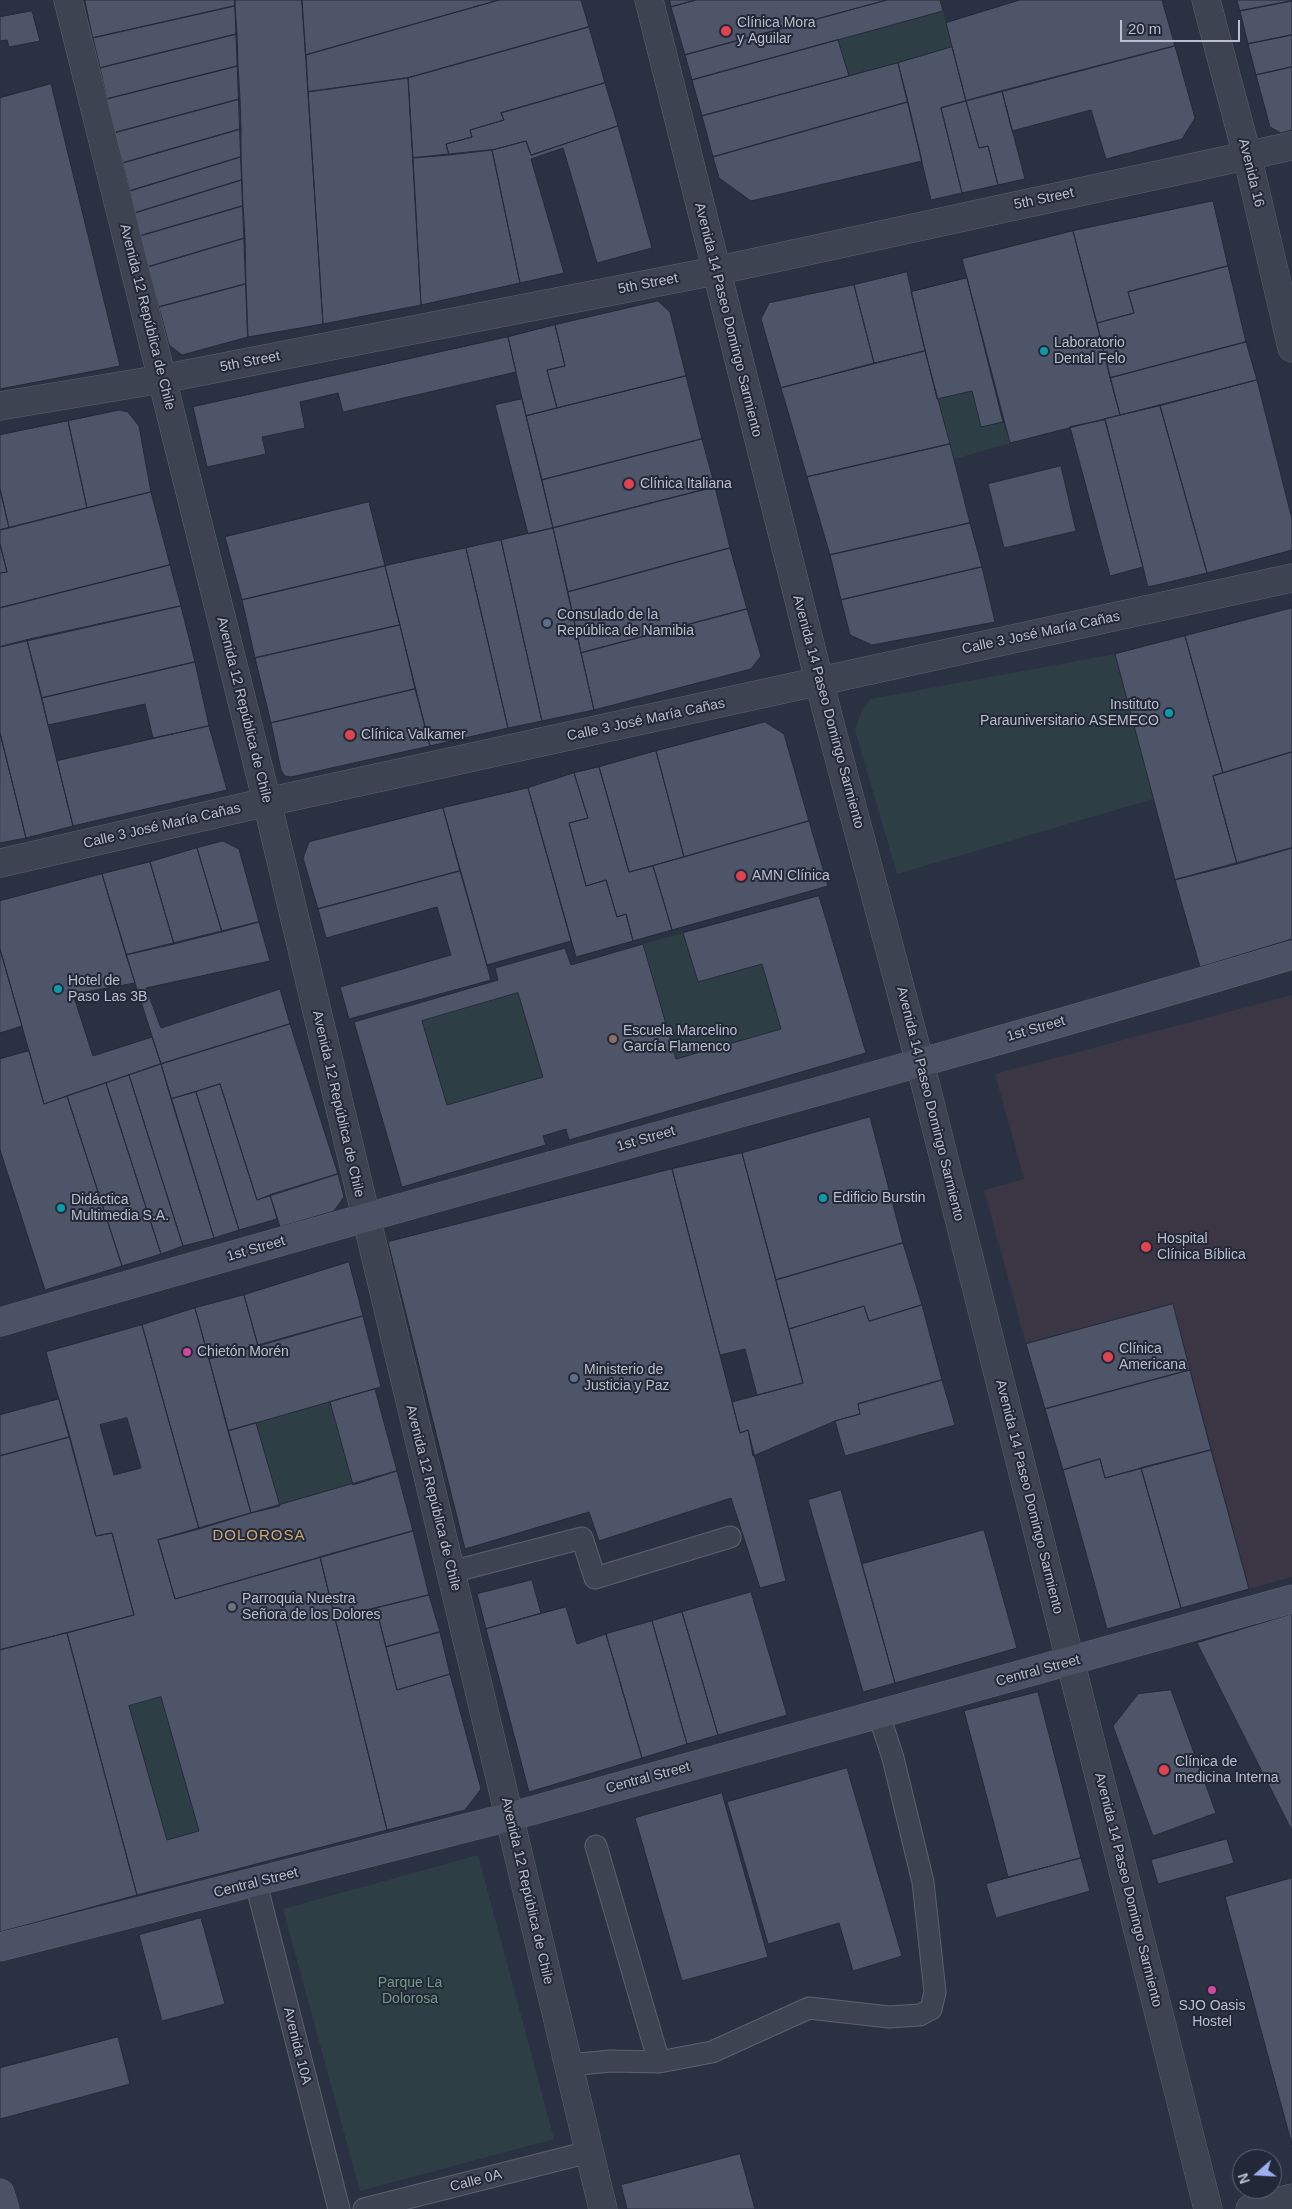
<!DOCTYPE html>
<html>
<head>
<meta charset="utf-8">
<style>
	body { margin:0 }
	#map { position:relative; width:1292px; height:2209px; overflow:hidden; background:#2a3142; font-family:Arial,sans-serif }
	canvas { display:block }
	.north { position:absolute; left:1232px; top:2149px; width:50px; height:50px; box-sizing:border-box; background:#232838; border:1px solid #606473; border-radius:50%; rotate:251deg; font-size:14px; font-weight:700; line-height:20px; text-align:center; color:#bbbfcc }
	.north::after { content:''; display:block; margin:auto; width:18px; height:22px; background:#9baff1; clip-path:polygon(50% 0,100% 100%,50% 72%,0 100%) }
	.scale { position:absolute; left:1120px; top:20px; width:120px; height:22px; box-sizing:border-box; border:2px solid #bbbfcc; border-top:0; padding-left:6px; font-size:15px; line-height:18px; white-space:nowrap; color:#bbbfcc; -webkit-text-stroke:4px #232838; paint-order:stroke }
</style>
</head>
<body>
<div id="map">
<canvas width="1292" height="2209"></canvas>
<div class="north">N</div>
<div class="scale">20 m</div>
</div>
<script>
const context = document.querySelector('canvas').getContext('2d');
context.lineJoin = 'round';
function fill(path, color) { context.fillStyle = color; context.fill(path, 'evenodd'); }
function strokePath(path, color, width, dash) { context.strokeStyle = color; context.lineWidth = width; context.lineCap = dash ? 'butt' : 'round'; context.setLineDash(dash || []); context.stroke(path); }
function drawText(font, color, halo, rows, align = 'center') {
  context.font = font + ' Arial,sans-serif'; context.lineWidth = 4; context.setLineDash([]); context.textBaseline = 'middle'; context.strokeStyle = halo; context.fillStyle = color; for (const [text, x, y, turn = 0] of rows) {
    context.save(); context.translate(x, y); context.rotate((+turn || 0) * Math.PI / 180); context.textAlign = isNaN(turn) ? turn : align; if (halo) context.strokeText(text, 0, 0); context.fillText(text, 0, 0); context.restore();
  }
}
fill(new Path2D(`
	M1292 995V1577L1249 1589 1173 1305 1026 1344 984 1190 1024 1179 995 1074Z`), '#3a3644');
fill(new Path2D(`
	M943 11 952 47 849 76 838 40Z
	M972 391 981 427 1003 422 1010 443 954 459 937 399Z
	M1115 654 1153 799 897 874 855 730 863 707 871 699Z
	M683 933 698 982 762 964 781 1029 676 1059 643 944Z
	M518 993 543 1077 447 1105 422 1021Z
	M330 1402 353 1485 280 1506 256 1423Z
	M161 1697 199 1831 167 1840 129 1706Z
	M478 1855 554 2139 360 2191 283 1909Z`), '#2d3f44');
const building = new Path2D(`
	M85 0H235V6L93 38Z
	M235 0H302L323 324 248 337Z
	M302 0H499L306 55Z
	M499 0H581L589 27 408 78 308 92 306 55Z
	M670 0H696L671 7Z
	M696 0H887L685 55 671 7Z
	M887 0H940L943 11 692 80 685 55Z
	M1020 0H1162L1175 46 966 101 946 23Z
	M1237 0H1292V1L1240 11Z
	M1292 1V35L1248 44 1240 11Z
	M235 6 237 34 100 68 93 38Z
	M32 11 40 41 9 47 7 40 0 41V17Z
	M589 27 605 83 501 113 504 120 470 130 472 137 446 144 449 155 413 158 408 78Z
	M237 34 238 66 107 99 100 68Z
	M1292 35V67L1256 75 1248 44Z
	M838 40 849 76 702 116 692 80Z
	M1175 46 1195 118 1182 139 1106 159 1091 110 1012 131 1002 91Z
	M952 47 966 101 941 108 962 193 931 200 898 63Z
	M898 63 908 102 713 157 702 116Z
	M238 66 240 99 114 133 107 99Z
	M1292 67V130L1281 133 1270 127 1256 75Z
	M408 78 421 305 323 324 308 92Z
	M605 83 618 126 531 155 526 141 492 150 449 155 446 144 472 137 470 130 504 120 501 113Z
	M51 84 120 366 0 389V98Z
	M1002 91 1025 179 998 185 988 146 979 148 966 101Z
	M240 99 241 129 123 163 114 133Z
	M966 101 979 148 988 146 998 185 962 193 941 108Z
	M908 102 922 161 751 201 719 178 713 157Z
	M618 126 652 248 597 263 563 148 531 159 564 273 520 283 492 150 526 141 531 155Z
	M241 129V157L130 191 123 163Z
	M492 150 520 283 421 305 413 158Z
	M241 157 242 180 135 213 130 191Z
	M242 180 243 206 140 236 135 213Z
	M1213 201 1228 266 1128 292 1134 313 1097 323 1073 231Z
	M243 206 245 238 148 267 140 236Z
	M1073 231 1120 415 1010 443 962 259Z
	M245 238 246 284 159 307 148 267Z
	M1228 266 1246 342 1110 378 1097 323 1134 313 1128 292Z
	M907 272 925 351 874 363 854 285Z
	M967 278 1003 422 981 427 972 391 937 399 911 292Z
	M246 284 248 337 182 355 169 345 159 307Z
	M854 285 874 363 781 388 761 319 769 303Z
	M658 301 670 312 686 376 557 408 547 370 565 366 555 325Z
	M555 325 565 366 547 370 557 408 526 416 508 337Z
	M508 337 516 372 343 412 338 393 300 402 305 428 262 437 266 454 207 467 193 407Z
	M1246 342 1257 380 1120 415 1110 378Z
	M925 351 950 444 807 477 781 388Z
	M686 376 702 439 542 480 526 416Z
	M1257 380 1292 519V550L1207 573 1160 406Z
	M522 399 553 528 528 534 495 405Z
	M1160 406 1207 573 1148 587 1105 419Z
	M120 410 128 412 139 426 151 492 87 508 68 421Z
	M1105 420 1143 567 1110 576 1070 427Z
	M68 421 87 508 9 528 0 489V435Z
	M702 439 715 487 553 528 542 480Z
	M950 444 970 523 830 555 807 477Z
	M1061 466 1076 531 1004 548 988 484Z
	M715 487 730 548 568 592 553 528Z
	M0 489 9 528 0 530Z
	M151 492 170 565 0 608V573L7 572 0 544V530Z
	M369 502 385 566 242 600 225 537Z
	M970 523 982 567 841 600 830 555Z
	M553 528 594 710 542 721 501 540Z
	M501 540 542 721 508 728 466 548Z
	M0 544 7 572 0 573Z
	M466 548 508 728 430 746 385 566Z
	M730 548 747 609 581 653 568 592Z
	M170 565 181 606 0 647V608Z
	M385 566 400 625 255 658 242 600Z
	M982 567 995 622 872 645 850 635 841 600Z
	M181 606 195 662 42 698 27 640Z
	M1292 608V752L1223 773 1185 636Z
	M747 609 761 656 751 669 594 710 581 653Z
	M400 625 415 689 271 723 255 658Z
	M1185 636 1223 773 1213 776 1237 864 1175 880 1115 654Z
	M27 640 73 826 26 838 0 733V647Z
	M195 662 209 726 153 738 145 704 48 725 42 698Z
	M415 689 430 746 291 777 285 776 281 770 271 723Z
	M765 722 784 734 809 821 684 857 656 751Z
	M209 726 227 790 73 826 57 761Z
	M0 733 26 838 0 843Z
	M656 751 684 857 629 872 599 767Z
	M1292 752V848L1237 864 1213 776Z
	M599 767 629 872 653 866 672 930 633 941 626 914 617 917 606 880 586 886 569 823 588 818 574 773Z
	M574 773 588 818 569 823 586 886 606 880 617 917 626 914 633 941 576 957 528 788Z
	M528 788 571 941 487 965 443 808Z
	M443 808 460 871 318 909 303 858 309 842Z
	M809 821 828 886 672 930 653 866Z
	M223 841 239 849 259 922 222 932 197 848Z
	M197 848 222 932 174 944 150 862Z
	M1292 848V939L1200 967 1175 880Z
	M150 862 174 944 126 955 102 874Z
	M460 871 491 980 349 1019 340 987 451 955 437 907 326 938 318 909Z
	M102 874 135 983 73 994 93 1056 152 1037 161 1064 44 1104 0 949V901Z
	M819 896 866 1053 569 1140 566 1129 543 1136 546 1145 402 1187 354 1022 498 980 495 968 565 948 571 965 643 944 676 1059 781 1029 762 964 698 982 683 933ZM518 993 543 1077 447 1105 422 1021Z
	M259 922 270 961 146 988 161 1028 280 989 290 1024 161 1064 126 955Z
	M0 949 22 1026 0 1033Z
	M290 1024 338 1174 257 1200 220 1084 171 1099 161 1064Z
	M29 1051 44 1104 67 1096 122 1266 45 1290 0 1150V1059Z
	M161 1064 214 1238 183 1246 129 1075Z
	M129 1075 183 1246 161 1254 106 1083Z
	M106 1083 161 1254 122 1266 67 1096Z
	M220 1084 257 1200 270 1195 277 1219 239 1230 196 1092Z
	M196 1092 239 1230 214 1238 171 1099Z
	M870 1117 903 1243 776 1280 742 1153Z
	M742 1153 803 1383 757 1395 745 1349 720 1355 672 1169Z
	M672 1169 740 1433 748 1430 786 1581 760 1588 731 1498 599 1541 589 1512 465 1549 388 1242Z
	M338 1174 344 1197 334 1211 280 1227 270 1195Z
	M903 1243 922 1305 869 1321 864 1306 789 1329 776 1280Z
	M349 1262 363 1316 258 1346 244 1295Z
	M244 1295 258 1346 209 1359 195 1308Z
	M1173 1304 1190 1370 1045 1409 1026 1344Z
	M922 1305 942 1380 858 1404 860 1414 835 1421 753 1456 748 1430 740 1433 732 1402 803 1383 789 1329 864 1306 869 1321Z
	M195 1308 251 1513 199 1529 142 1325Z
	M363 1316 381 1387 228 1431 209 1359Z
	M142 1325 199 1529 158 1540 175 1599 320 1557 387 1830 137 1895 67 1633 134 1615 112 1533 96 1536 46 1352ZM127 1418 141 1468 114 1475 100 1425ZM161 1697 199 1831 167 1840 129 1706Z
	M1190 1370 1211 1450 1105 1478 1100 1459 1063 1470 1045 1409Z
	M942 1380 955 1425 845 1456 835 1421 860 1414 858 1404Z
	M375 1389 397 1471 353 1485 330 1402Z
	M59 1399 70 1437 0 1456V1415Z
	M256 1423 280 1506 251 1513 228 1431Z
	M70 1437 96 1536 112 1533 134 1615 0 1650V1456Z
	M1211 1450 1249 1589 1181 1608 1141 1468Z
	M1100 1459 1105 1478 1141 1468 1181 1608 1107 1629 1063 1470Z
	M397 1471 413 1531 175 1599 158 1540Z
	M841 1490 895 1683 863 1692 808 1500Z
	M984 1530 1017 1648 895 1683 862 1564Z
	M413 1531 429 1595 335 1618 320 1557Z
	M532 1580 541 1613 486 1629 477 1594Z
	M751 1592 787 1715 718 1735 682 1612Z
	M429 1595 440 1632 386 1647 376 1608Z
	M566 1607 577 1644 606 1634 642 1758 529 1792 486 1629Z
	M376 1608 397 1690 450 1674 481 1789 465 1810 387 1830 335 1618Z
	M682 1612 718 1735 687 1744 652 1621Z
	M1292 1614V1831L1197 1643Z
	M652 1621 687 1744 642 1758 606 1634Z
	M440 1632 450 1674 397 1690 386 1647Z
	M67 1633 137 1895 0 1932V1650Z
	M1171 1690 1216 1813 1153 1836 1113 1726 1138 1694Z
	M1038 1692 1081 1858 1008 1877 964 1711Z
	M847 1768 902 1956 853 1971 839 1923 768 1944 727 1802Z
	M722 1793 768 1957 682 1981 635 1818Z
	M1227 1839 1234 1863 1158 1884 1151 1860Z
	M1081 1858 1090 1891 996 1918 986 1884Z
	M1292 1878V2145L1225 1897Z
	M201 1918 225 2004 162 2021 139 1935Z
	M118 2037 130 2084 0 2119V2068Z
	M740 2154 755 2209H627L621 2185Z`);
fill(building, '#4e5569');
strokePath(building, '#252a3a', 1);
const lane = new Path2D(`
	M451 1572 582 1538 595 1578 730 1537
	M596 1846 659 2062
	M256 1883 339 2209
	M569 2065 611 2061 659 2062 712 2052 809 2008 889 2017 920 2015 931 2009 935 1992 923 1882 893 1758 879 1715
	M364 2209 589 2152`);
const street = new Path2D(`
	M68 0 267 802 603 2209
	M649 0 829 720 920 1063 1208 2209
	M1206 0 1247 155 1292 348
	M0 406 162 379 715 271 1292 146
	M0 863 267 802 1292 578
	M1250 2209 1292 2198`);
const secondary = new Path2D(`
	M0 1322C430 1196 863 1083 1292 955
	M0 1947 509 1817 1292 1599
	M0 2193 5 2209`);
strokePath(lane, '#5c616f', 23);
strokePath(street, '#5c616f', 29);
strokePath(secondary, '#5c616f', 29);
strokePath(lane, '#3e4352', 21);
strokePath(street, '#3e4352', 28);
strokePath(secondary, '#4c5265', 28);
for (const [x, y, r, color] of [
	[726,31,6,"#e0444e"],
	[1044,351,5,"#0f9aa8"],
	[629,484,6,"#e0444e"],
	[547,623,5,"#5c6f8a"],
	[1169,713,5,"#0f9aa8"],
	[350,735,6,"#e0444e"],
	[741,876,6,"#e0444e"],
	[58,989,5,"#0f9aa8"],
	[613,1039,5,"#8d6e63"],
	[823,1198,5,"#0f9aa8"],
	[61,1208,5,"#0f9aa8"],
	[1146,1247,6,"#e0444e"],
	[187,1352,5,"#d1479c"],
	[1108,1357,6,"#e0444e"],
	[574,1378,5,"#5c6f8a"],
	[232,1607,5,"#6b7280"],
	[1164,1770,6,"#e0444e"],
	[1212,1990,5,"#d1479c"]
]) { const dot = new Path2D(); dot.arc(x, y, r, 0, 2 * Math.PI); context.fillStyle = color; context.fill(dot); strokePath(dot, '#232838', 2); }
drawText('14px', '#bbbfcc', '#232838', [
	["Clínica Mora",737,23],
	["y Aguilar",737,39],
	["Laboratorio",1054,343],
	["Dental Felo",1054,359],
	["Clínica Italiana",640,484],
	["Consulado de la",557,615],
	["República de Namibia",557,631],
	["Instituto",1159,705,"right"],
	["Parauniversitario ASEMECO",1159,721,"right"],
	["Clínica Valkamer",361,735],
	["AMN Clínica",752,876],
	["Hotel de",68,981],
	["Paso Las 3B",68,997],
	["Escuela Marcelino",623,1031],
	["García Flamenco",623,1047],
	["Edificio Burstin",833,1198],
	["Didáctica",71,1200],
	["Multimedia S.A.",71,1216],
	["Hospital",1157,1239],
	["Clínica Bíblica",1157,1255],
	["Clínica",1119,1349],
	["Americana",1119,1365],
	["Chietón Morén",197,1352],
	["Ministerio de",584,1370],
	["Justicia y Paz",584,1386],
	["Parroquia Nuestra",242,1599],
	["Señora de los Dolores",242,1615],
	["Clínica de",1175,1762],
	["medicina Interna",1175,1778],
	["SJO Oasis",1212,2006,"center"],
	["Hostel",1212,2022,"center"]
], 'left');
drawText('14px', '#bbbfcc', '#232838', [
	["Avenida 16",1251,173,76],
	["5th Street",1044,199,-12],
	["5th Street",648,284,-11],
	["Avenida 12 República de Chile",147,317,76],
	["Avenida 14 Paseo Domingo Sarmiento",728,320,76],
	["5th Street",250,362,-11],
	["Calle 3 José María Cañas",1041,633,-12],
	["Avenida 12 República de Chile",244,710,76],
	["Avenida 14 Paseo Domingo Sarmiento",828,712,75],
	["Calle 3 José María Cañas",646,720,-12],
	["Calle 3 José María Cañas",162,826,-13],
	["1st Street",1036,1029,-16],
	["Avenida 12 República de Chile",338,1104,77],
	["Avenida 14 Paseo Domingo Sarmiento",930,1104,76],
	["1st Street",646,1139,-16],
	["1st Street",256,1249,-16],
	["Avenida 14 Paseo Domingo Sarmiento",1029,1497,76],
	["Avenida 12 República de Chile",433,1498,76],
	["Central Street",1038,1671,-15],
	["Central Street",648,1778,-15],
	["Central Street",256,1883,-14],
	["Avenida 14 Paseo Domingo Sarmiento",1128,1890,76],
	["Avenida 12 República de Chile",527,1891,77],
	["Avenida 10A",297,2046,76],
	["Calle 0A",476,2181,-14]
]);
drawText('14px', '#749b83', '#232838', [
	["Parque La",410,1983],
	["Dolorosa",410,1999]
]);
context.letterSpacing = '1px';
drawText('15px', '#cfa973', '#232838', [
	["DOLOROSA",259,1536]
]);
context.letterSpacing = '0px';
</script>
</body>
</html>
